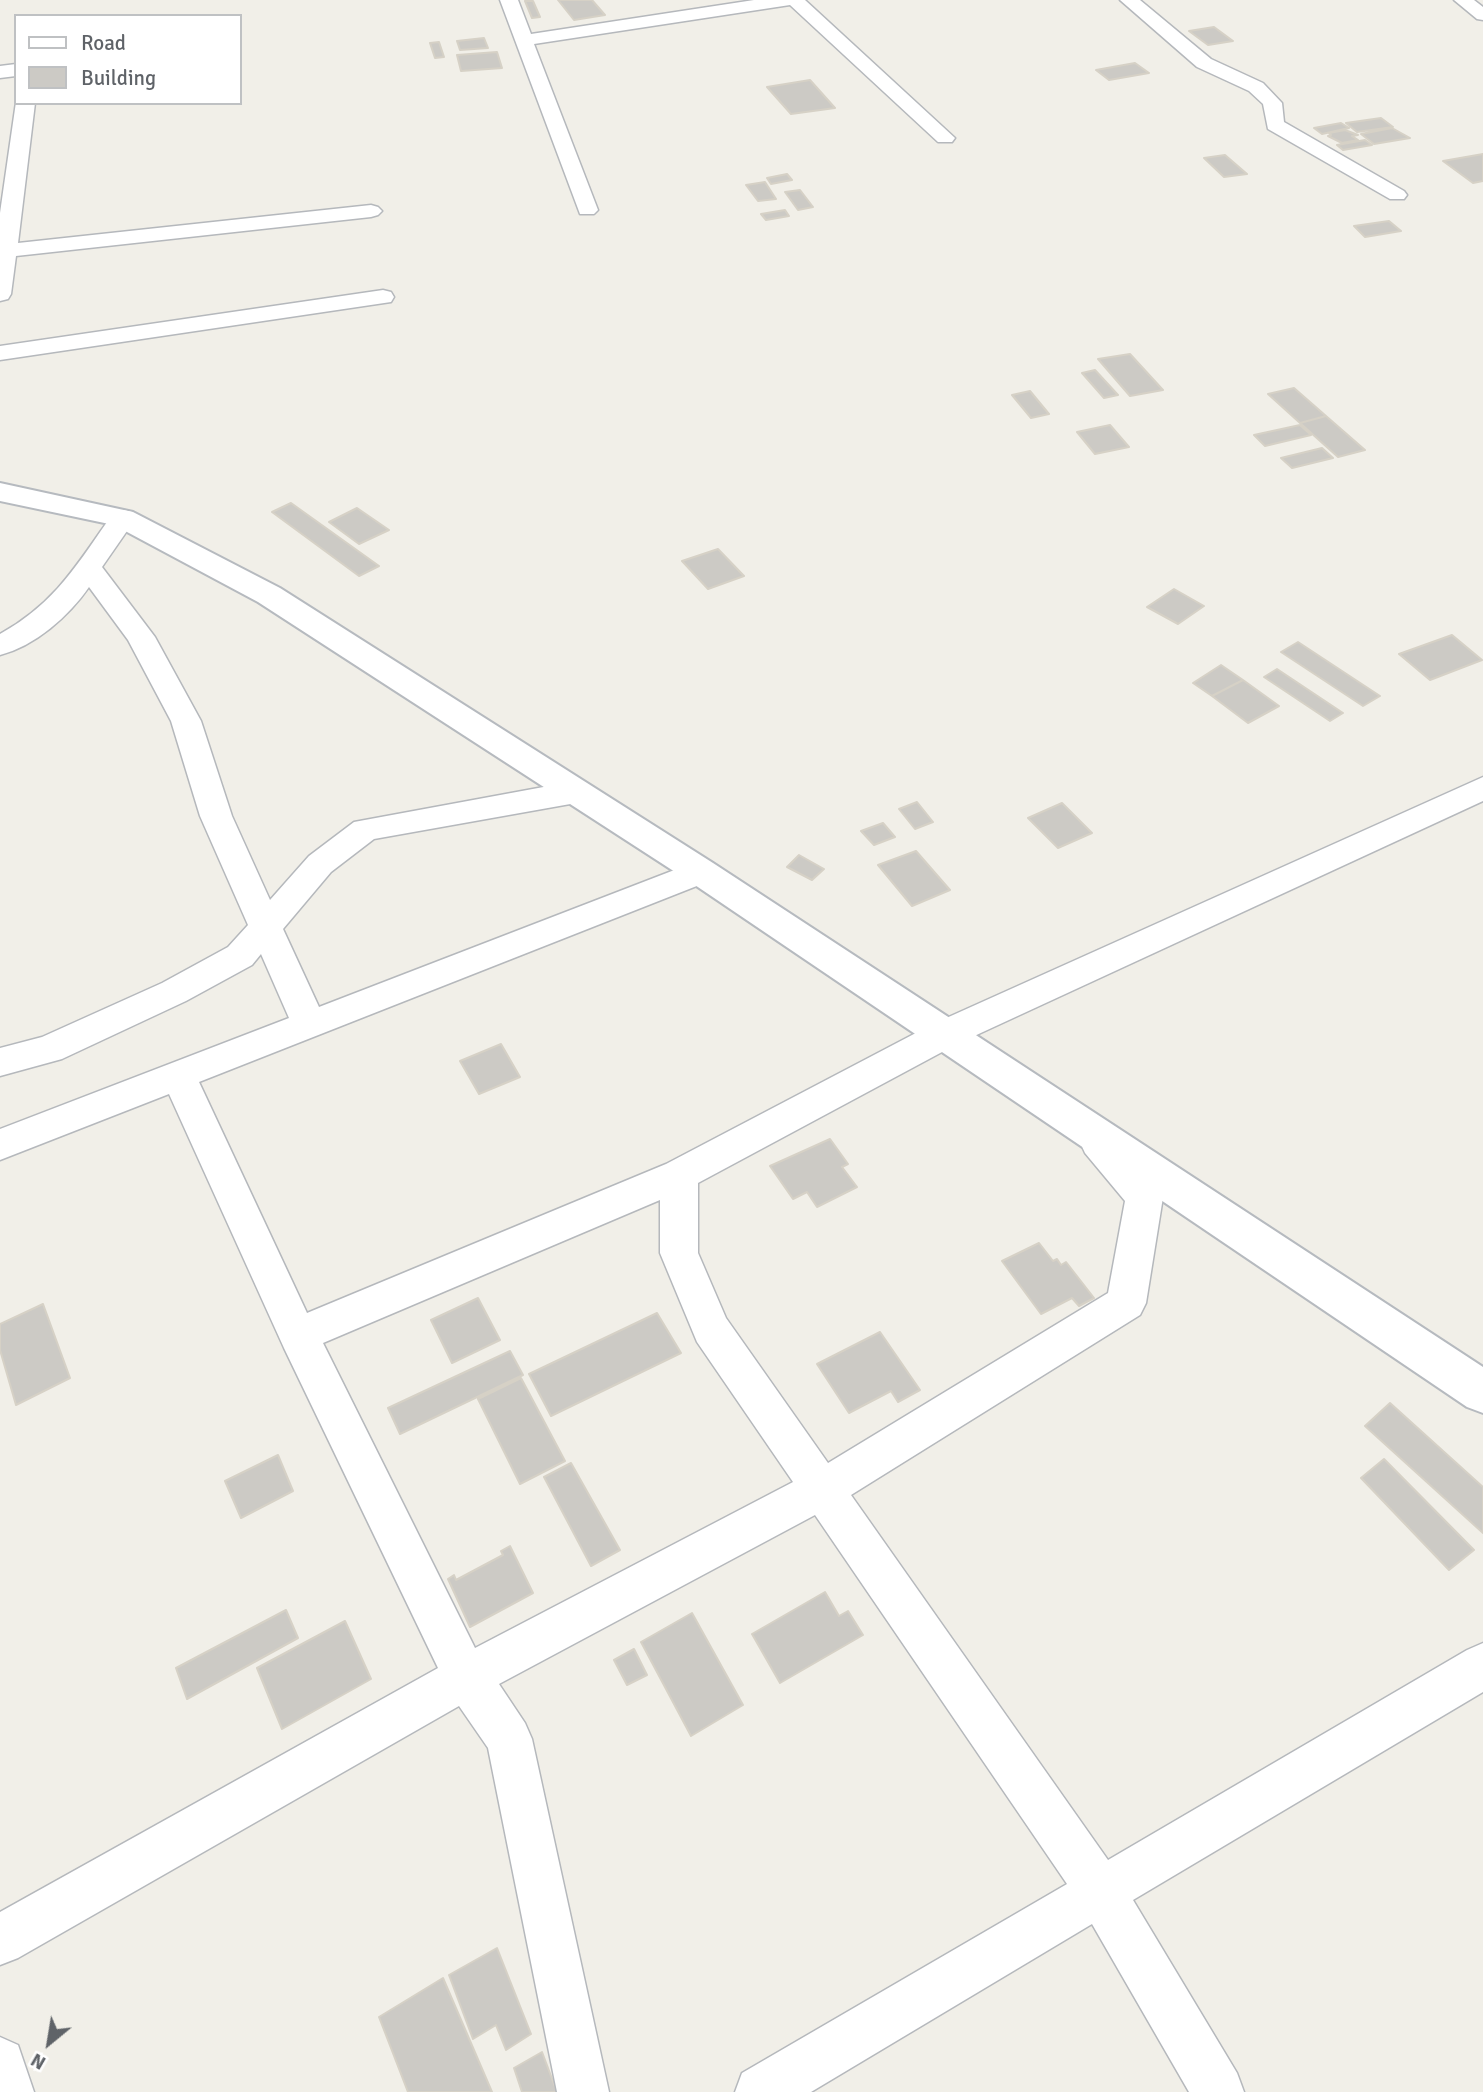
<!DOCTYPE html>
<html>
<head>
<meta charset="utf-8">
<style>
	body { margin:0 }
	#map { position:relative; width:1483px; height:2092px; overflow:hidden; background:#f1efe8; font-family:Signika,sans-serif }
	canvas { display:block }
	.legend { position:absolute; left:14px; top:14px; width:228px; height:91px; box-sizing:border-box; background:#fff; border:2px solid #bfc1c3; margin:0; padding:9px 12px; list-style:none; font-size:21px; color:#5f6368 }
	.legend li { display:flex; align-items:center; gap:14px; height:35px }
	.legend b { width:35px; border:2px solid #bfc1c3 }
	.north { position:absolute; left:14px; top:2008px; width:70px; height:70px; -webkit-text-stroke:5px #fff; paint-order:stroke; rotate:210deg; font-size:19px; font-weight:700; line-height:28px; text-align:center; color:#5f6368 }
	.north::after { content:''; display:block; margin:auto; width:24px; height:32px; background:#5f6368; clip-path:polygon(50% 0,100% 100%,50% 72%,0 100%) }
</style>
</head>
<body>
<div id="map">
<canvas width="1483" height="2092"></canvas>
<ul class="legend">
<li><b style="height:9px;background:#fff"></b>Road</li>
<li><b style="height:19px;background:#cccac5"></b>Building</li>
</ul>
<div class="north">N</div>
</div>
<script>
const context = document.querySelector('canvas').getContext('2d');
context.lineJoin = 'round';
function fill(path, color) { context.fillStyle = color; context.fill(path, 'evenodd'); }
function strokePath(path, color, width, dash) { context.strokeStyle = color; context.lineWidth = width; context.lineCap = dash ? 'butt' : 'round'; context.setLineDash(dash || []); context.stroke(path); }
const building = new Path2D(`
	M558 0H592L605 15 574 20Z
	M525 1H533L540 17 532 18Z
	M1214 27 1233 41 1208 45 1189 31Z
	M484 38 488 48 460 50 457 41Z
	M439 42 444 57 435 58 430 43Z
	M497 52 502 68 461 71 457 55Z
	M1135 63 1149 73 1109 80 1096 70Z
	M810 80 835 108 791 114 767 87Z
	M1381 118 1393 127 1357 132 1346 123Z
	M1341 123 1349 128 1322 134 1314 128Z
	M1392 128 1410 138 1374 144 1361 134Z
	M1345 130 1358 135 1352 136 1358 140 1342 143 1328 136 1331 135 1329 133Z
	M1365 140 1372 145 1343 150 1337 145Z
	M1483 154V181L1473 183 1443 161Z
	M1225 155 1247 174 1224 177 1204 158Z
	M787 174 792 180 771 184 767 178Z
	M765 182 776 199 758 201 746 185Z
	M800 190 813 207 798 210 785 192Z
	M785 210 789 216 766 220 761 214Z
	M1389 221 1401 231 1365 237 1354 226Z
	M1130 354 1163 390 1130 396 1098 359Z
	M1095 370 1118 395 1104 398 1082 373Z
	M1294 388 1326 416 1300 423 1268 394Z
	M1030 391 1049 414 1031 418 1012 395Z
	M1326 416 1365 450 1338 457 1300 423Z
	M1110 425 1129 447 1095 454 1077 432Z
	M1300 425 1311 435 1265 446 1254 435Z
	M1322 448 1333 458 1292 468 1281 458Z
	M291 503 379 566 359 576 272 512Z
	M357 508 389 530 359 544 329 522Z
	M718 549 744 576 708 589 682 561Z
	M1174 589 1204 606 1178 624 1147 607Z
	M1452 635 1482 660 1430 680 1399 654Z
	M1298 642 1380 696 1363 706 1281 652Z
	M1221 665 1243 680 1212 696 1193 683Z
	M1277 669 1343 713 1330 721 1264 677Z
	M1243 680 1279 706 1248 723 1212 696Z
	M917 802 933 822 915 829 899 809Z
	M1062 803 1092 833 1058 848 1028 818Z
	M883 823 895 837 874 845 861 831Z
	M916 851 950 890 912 906 878 865Z
	M799 855 824 869 812 880 787 867Z
	M501 1044 520 1077 479 1094 460 1061Z
	M830 1139 848 1164 842 1167 857 1187 817 1207 807 1192 793 1199 770 1166Z
	M1039 1243 1053 1261 1057 1259 1061 1265 1066 1262 1094 1298 1079 1306 1072 1298 1041 1314 1002 1261Z
	M478 1298 500 1340 452 1363 431 1320Z
	M43 1304 70 1378 16 1405 0 1350V1324Z
	M657 1313 681 1353 551 1416 529 1374Z
	M880 1332 920 1390 898 1402 891 1391 849 1413 817 1364Z
	M510 1351 523 1375 400 1434 388 1408Z
	M521 1378 565 1461 520 1484 478 1399Z
	M1390 1403 1483 1487V1533L1365 1426Z
	M278 1455 293 1491 241 1518 225 1481Z
	M1384 1459 1474 1550 1449 1570 1361 1478Z
	M571 1463 620 1550 591 1566 544 1477Z
	M510 1546 533 1593 470 1627 448 1579 454 1575 456 1580 503 1555 501 1551Z
	M825 1592 839 1616 848 1611 863 1635 780 1683 752 1634Z
	M286 1610 298 1638 187 1699 176 1668Z
	M692 1613 743 1705 691 1736 641 1642Z
	M345 1621 371 1679 282 1729 257 1668Z
	M634 1649 647 1675 627 1685 614 1660Z
	M497 1948 531 2034 506 2050 496 2025 473 2039 449 1975Z
	M443 1978 492 2092H408L379 2017Z
	M542 2052 557 2092H522L514 2068Z`);
fill(building, '#cccac5');
strokePath(building, '#d6d1c6', 2);
const street = new Path2D(`
	M500 0H518L531 34 754 0H805L955 138 952 142H938L790 5 534 44 598 210 594 214H580Z
	M1120 0H1140L1211 59 1263 83 1282 103 1284 122 1404 191 1407 195 1404 199H1390L1268 129 1263 104 1249 91 1197 67Z
	M1454 0H1474L1483 7V20L1477 19Z
	M16 64V76L0 78V66Z
	M16 102 35 103 18 243 371 205 378 207 382 211 378 215 371 217 16 256 11 294 8 299 0 301V213Z
	M383 290 391 292 394 297 391 302 0 360V346Z
	M123 510 132 512 136 518 102 567 155 637 201 721 232 816 270 900 309 856 354 822 576 781 587 784 591 792 587 800 576 803 374 839 331 872 283 929 319 1007 690 864 701 860 712 864 717 872 712 880 199 1082 307 1313 666 1164 933 1024 1483 777V801L957 1044 698 1183V1253L726 1318 828 1463 1108 1293 1125 1201 1085 1153 1080 1142 1085 1131C1094 1128 1103 1126 1111 1132 1124 1141 1156 1183 1163 1197L1146 1303 1140 1315 851 1495 1108 1860 1467 1650 1483 1643V1692L1133 1900 1237 2073 1244 2092H1189L1092 1924 811 2092H735L742 2073 1067 1884 815 1515 499 1684 525 1723 532 1739 609 2092H557L488 1748 459 1706 18 1958 0 1965V1912L438 1668 284 1348 169 1094 0 1160V1129L289 1018 261 954 252 965 186 1001 62 1059 0 1076V1048L42 1037 162 983 228 947 248 925 200 816 171 721 128 640 89 587C69 616 35 646 0 655V634C56 603 78 563 114 512ZM660 1200V1253L697 1342 793 1482 475 1648 323 1343Z
	M0 2037 18 2045 34 2092H0Z`);
const secondary = new Path2D(`
	M0 483 133 512 280 588 713 863 1483 1367V1413L1467 1407 689 881 258 602 114 525 0 501Z`);
strokePath(street, '#b5b8bc', 3);
strokePath(secondary, '#b6babf', 4);
fill(street, '#fff');
fill(secondary, '#fff');
</script>
</body>
</html>
